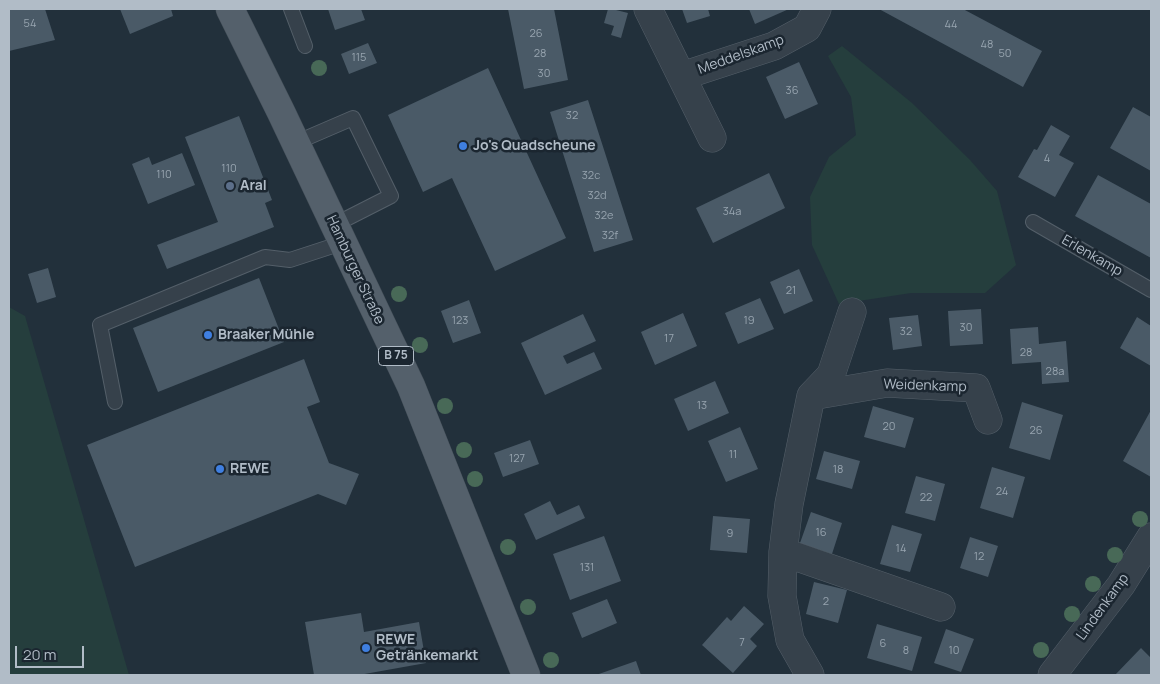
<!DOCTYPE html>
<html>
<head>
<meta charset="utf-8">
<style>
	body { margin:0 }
	#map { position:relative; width:1160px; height:684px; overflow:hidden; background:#22303b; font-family:Manrope,sans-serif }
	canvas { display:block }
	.frame { position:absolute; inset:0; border:10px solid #b1bcc7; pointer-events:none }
	.scale { position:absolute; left:15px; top:646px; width:69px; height:22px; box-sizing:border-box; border:2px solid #b1bcc7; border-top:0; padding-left:6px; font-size:15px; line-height:18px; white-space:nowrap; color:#b1bcc7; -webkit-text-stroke:4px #1b2630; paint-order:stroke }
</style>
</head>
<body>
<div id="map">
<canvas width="1160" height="684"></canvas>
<div class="frame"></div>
<div class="scale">20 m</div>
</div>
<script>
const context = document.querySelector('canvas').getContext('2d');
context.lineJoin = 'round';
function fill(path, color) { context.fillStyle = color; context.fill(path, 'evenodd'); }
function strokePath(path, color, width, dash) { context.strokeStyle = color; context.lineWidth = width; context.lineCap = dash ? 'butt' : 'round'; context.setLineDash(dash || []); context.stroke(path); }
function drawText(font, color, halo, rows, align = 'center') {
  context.font = font + ' Manrope,sans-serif'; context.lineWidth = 5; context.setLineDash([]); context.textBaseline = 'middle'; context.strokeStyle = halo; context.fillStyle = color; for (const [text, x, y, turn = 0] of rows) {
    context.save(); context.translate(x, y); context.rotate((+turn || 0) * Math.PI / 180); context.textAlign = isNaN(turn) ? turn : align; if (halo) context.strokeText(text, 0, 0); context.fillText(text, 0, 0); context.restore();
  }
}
fill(new Path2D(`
	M842 46 912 103 970 160 997 191 1016 265 985 293H911L839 304 812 245 810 197 829 157 856 135 851 97 828 56Z
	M9 307 25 316 129 675H9Z`), '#253e3d');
fill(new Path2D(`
	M9 9H45L55 40 9 51Z
	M120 9H171L173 16 130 34Z
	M328 9H361L365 20 335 30Z
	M508 9H554L568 80 524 89Z
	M608 9H617L616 10 628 13 621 38 611 35 614 26 604 23Z
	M682 9H708L710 16 687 23Z
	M749 9H789L755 24Z
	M879 9H963L1042 51 1023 87Z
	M368 43 377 63 349 74 341 54Z
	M799 62 818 104 785 119 766 77Z
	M488 68 566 238 495 271 452 178 423 192 388 115Z
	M588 100 633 240 594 252 550 112Z
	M1133 107 1151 117V171L1110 148Z
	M239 116 272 200 265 203 274 227 167 269 157 245 218 222 185 137Z
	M1051 125 1070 136 1059 155 1074 163 1055 197 1018 177 1034 149 1037 150Z
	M182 153 195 185 148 204 132 164 149 157 152 165Z
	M769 173 785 208 713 243 696 208Z
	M1098 175 1151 204V258L1075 216Z
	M48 268 56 297 37 303 28 274Z
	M799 269 813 301 784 314 770 282Z
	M259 278 284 342 158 392 133 328Z
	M760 298 774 329 738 344 725 313Z
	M469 300 481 333 453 343 441 311Z
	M981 309 983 344 950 346 948 311Z
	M683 313 697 346 655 365 641 332Z
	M583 314 596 341 563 356 567 364 594 352 602 369 545 395 521 343Z
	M918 315 922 346 893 350 889 318Z
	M1137 317 1151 326V366L1120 348Z
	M1038 327 1039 344 1066 341 1069 382 1042 384 1041 362 1012 364 1010 329Z
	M304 359 320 402 307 407 329 463 359 474 346 505 318 494 135 567 87 445Z
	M715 381 729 413 688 431 674 399Z
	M1022 402 1063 415 1050 460 1009 448Z
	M873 406 914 418 905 448 864 437Z
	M1151 410V477L1123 461Z
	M740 427 758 469 726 482 708 441Z
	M530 440 539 464 503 477 494 453Z
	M824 451 860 461 852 489 816 479Z
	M992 467 1025 477 1013 518 980 508Z
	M916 476 945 484 935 521 905 513Z
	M550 501 557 515 579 505 585 518 536 540 524 514Z
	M811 512 842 523 832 554 800 543Z
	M713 516 750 519 747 553 710 550Z
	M892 525 922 534 910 572 880 564Z
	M604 536 621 581 570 600 553 554Z
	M970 537 998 546 988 577 960 568Z
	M814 582 847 590 838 623 806 614Z
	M607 599 617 623 582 638 572 613Z
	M744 606 764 624 750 639 757 646 733 673 702 645 727 617 731 621Z
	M361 613 364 632 419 622 426 663 359 675H314L305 622Z
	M877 624 922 637 912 671 867 658Z
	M946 629 974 639 961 672 934 663Z
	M1141 648 1151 658V675H1115Z
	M636 661 641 675H596Z`), '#4a5a67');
const lane = new Path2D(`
	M291 9 305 46
	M295 143 353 118 391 196 334 225
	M1033 222 1151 290
	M115 402 100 325 265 257 290 260 342 243`);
const street = new Path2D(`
	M648 9 712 138
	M682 76 774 46 807 28 817 9
	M811 396 887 383 976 388 988 420
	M783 552 941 607
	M810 675 790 640 782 596 783 552 789 504 811 396 831 375 852 312
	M1052 675 1121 585 1151 537`);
const primary = new Path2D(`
	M230 9 281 112 411 386 526 675`);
strokePath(lane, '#545f69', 16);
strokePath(street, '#545f69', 29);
strokePath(primary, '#424d57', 29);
strokePath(lane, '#36414b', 14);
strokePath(street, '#36414b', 28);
strokePath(primary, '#54606b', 28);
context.fillStyle = '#486957';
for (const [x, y] of [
	[319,68],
	[399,294],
	[420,345],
	[445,406],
	[464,450],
	[475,479],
	[1140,519],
	[508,547],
	[1115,555],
	[1093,584],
	[528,607],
	[1072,614],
	[1041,650],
	[551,660]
]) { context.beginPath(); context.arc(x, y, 8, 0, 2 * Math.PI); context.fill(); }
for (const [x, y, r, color] of [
	[463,146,5,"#3f7fe0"],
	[230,186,5,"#5c6f8a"],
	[208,335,5,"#3f7fe0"],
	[220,469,5,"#3f7fe0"],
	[366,648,5,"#3f7fe0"]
]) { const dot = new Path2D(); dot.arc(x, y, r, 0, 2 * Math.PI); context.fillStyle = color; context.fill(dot); strokePath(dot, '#1b2630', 2); }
drawText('11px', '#97a4af', null, [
	["54",30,24],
	["44",951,25],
	["26",536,34],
	["48",987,45],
	["28",540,54],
	["50",1005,54],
	["115",359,58],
	["30",544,74],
	["36",792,91],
	["32",572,116],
	["4",1047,159],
	["110",229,169],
	["110",164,175],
	["32c",591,176],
	["32d",597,196],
	["34a",732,212],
	["32e",604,216],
	["32f",610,236],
	["21",791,291],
	["123",460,321],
	["19",749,321],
	["30",966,328],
	["32",906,332],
	["17",669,339],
	["28",1026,353],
	["28a",1055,372],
	["13",702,406],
	["20",889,427],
	["26",1036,431],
	["11",733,455],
	["127",517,459],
	["18",838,470],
	["24",1002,492],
	["22",926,498],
	["16",821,533],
	["9",730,534],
	["14",901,549],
	["12",979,557],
	["131",587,568],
	["2",826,602],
	["7",742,643],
	["6",883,644],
	["8",906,651],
	["10",954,651]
]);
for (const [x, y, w] of [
	[396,356,35]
]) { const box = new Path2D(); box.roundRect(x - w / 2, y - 9.5, w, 19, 4); context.fillStyle = '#1b2630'; context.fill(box); strokePath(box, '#b1bcc7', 1); }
drawText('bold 12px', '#b1bcc7', null, [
	["B 75",396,356]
]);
drawText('14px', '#b1bcc7', '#1b2630', [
	["Meddelskamp",741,55,-20],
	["Erlenkamp",1092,256,30],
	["Hamburger Straße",355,270,65],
	["Weidenkamp",925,386,2],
	["Lindenkamp",1103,607,-54]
]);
drawText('bold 14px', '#b1bcc7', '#1b2630', [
	["Jo's Quadscheune",473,146],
	["Aral",240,186],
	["Braaker Mühle",218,335],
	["REWE",230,469],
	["REWE",376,640],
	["Getränkemarkt",376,656]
], 'left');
</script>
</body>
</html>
